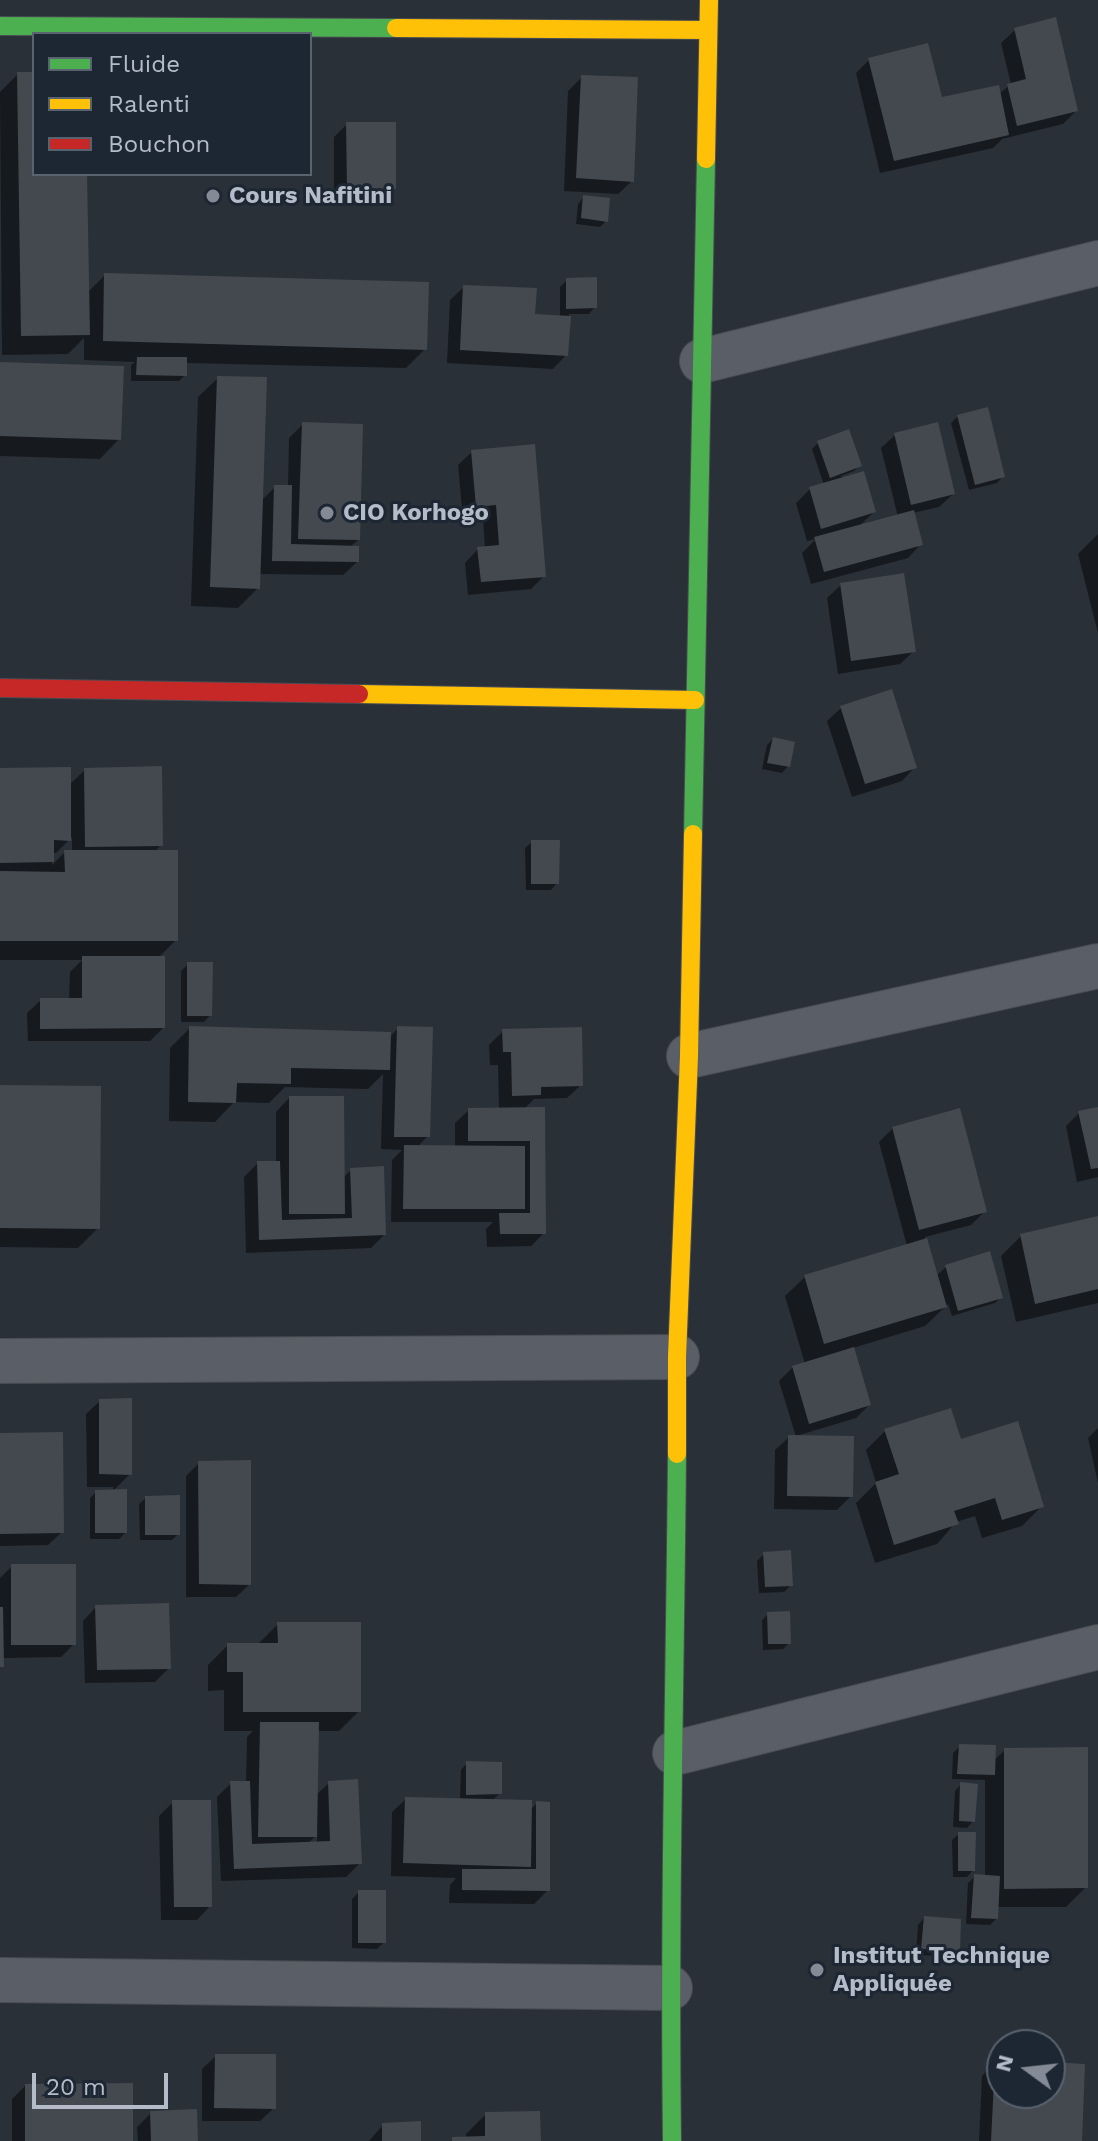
<!DOCTYPE html>
<html>
<head>
<meta charset="utf-8">
<style>
	body { margin:0 }
	#map { position:relative; width:1098px; height:2141px; overflow:hidden; background:#2a3038; font-family:"Work Sans",sans-serif }
	canvas { display:block }
	.legend { position:absolute; left:32px; top:32px; width:280px; height:144px; box-sizing:border-box; background:#1d2633; border:2px solid #59626f; margin:0; padding:10px 14px; list-style:none; font-size:24px; color:#b4bcc9 }
	.legend li { display:flex; align-items:center; gap:16px; height:40px }
	.legend b { width:40px; border:2px solid #59626f }
	.north { position:absolute; left:986px; top:2029px; width:80px; height:80px; box-sizing:border-box; background:#1d2633; border:2px solid #59626f; border-radius:50%; rotate:285deg; font-size:22px; font-weight:700; line-height:32px; text-align:center; color:#b4bcc9 }
	.north::after { content:''; display:block; margin:auto; width:28px; height:36px; background:#848b96; clip-path:polygon(50% 0,100% 100%,50% 72%,0 100%) }
	.scale { position:absolute; left:32px; top:2073px; width:136px; height:36px; box-sizing:border-box; border:4px solid #b4bcc9; border-top:0; padding-left:10px; font-size:24px; line-height:28px; white-space:nowrap; color:#b4bcc9; -webkit-text-stroke:6px #1d2633; paint-order:stroke }
</style>
</head>
<body>
<div id="map">
<canvas width="1098" height="2141"></canvas>
<ul class="legend">
<li><b style="height:10px;background:#4caf50"></b>Fluide</li>
<li><b style="height:10px;background:#ffc107"></b>Ralenti</li>
<li><b style="height:10px;background:#c62828"></b>Bouchon</li>
</ul>
<div class="north">N</div>
<div class="scale">20 m</div>
</div>
<script>
const context = document.querySelector('canvas').getContext('2d');
context.lineJoin = 'round';
function fill(path, color) { context.fillStyle = color; context.fill(path, 'evenodd'); }
function strokePath(path, color, width, dash) { context.strokeStyle = color; context.lineWidth = width; context.lineCap = dash ? 'butt' : 'round'; context.setLineDash(dash || []); context.stroke(path); }
function drawText(font, color, halo, rows, align = 'center') {
  context.font = font + ' "Work Sans",sans-serif'; context.lineWidth = 6; context.setLineDash([]); context.textBaseline = 'middle'; context.strokeStyle = halo; context.fillStyle = color; for (const [text, x, y, turn = 0] of rows) {
    context.save(); context.translate(x, y); context.rotate((+turn || 0) * Math.PI / 180); context.textAlign = isNaN(turn) ? turn : align; if (halo) context.strokeText(text, 0, 0); context.fillText(text, 0, 0); context.restore();
  }
}
fill(new Path2D(`
	M1015 30 1076 111 1063 124 1002 139 993 148 880 173 856 73 869 60 940 99 999 94 1011 84 1001 43Z
	M18 74H34V174H85L87 293 105 275 425 349 406 368 185 363V375L179 381H131V365L135 362 84 360V338L68 354 2 355 0 92Z
	M582 77 632 181 618 194 564 191 568 91Z
	M347 124 394 188 380 201H334V137Z
	M584 197 606 221 600 227 576 224 578 204Z
	M567 280 595 307 589 314H569L566 355 553 369 447 363 450 300 464 287 533 316 560 317V287Z
	M0 364 119 439 100 459 0 456Z
	M218 378 261 501 275 487H288L289 438 303 424 358 540 350 547 357 562 343 575 258 574V588L238 608 191 606 198 397Z
	M958 416 1003 476 997 483 969 490 951 423Z
	M895 435 953 494 939 507 913 513 921 544 908 558 811 584 802 553 816 539 807 541 796 503 810 489 824 485 812 449 818 443 860 465 854 471 841 476 874 512 858 527 898 517 881 448Z
	M472 452 544 576 531 589 468 595 465 563 478 549H485L483 518 463 519 458 465Z
	M1098 534V633L1078 554Z
	M841 585 914 651 900 664 838 674 827 598Z
	M841 708 915 767 902 781 852 797 827 721Z
	M773 739 788 766 782 773 762 769 767 745Z
	M0 770 69 785 85 770 161 845 154 852 176 940 158 958 163 1028 150 1041H28L27 1013 41 1000H69L70 972 82 960H0ZM72 837V852H65L52 865V853H56Z
	M532 842 557 883 551 890H526L525 848Z
	M188 964 210 1015 204 1022H181V971Z
	M190 1028 389 1038 398 1028 428 1136 417 1147H455V1123L469 1110 499 1109 498 1065H490L489 1045 503 1031 581 1085 567 1098 534 1099 524 1109H543L544 1233 531 1246 487 1247 486 1229 493 1222H391L392 1160 402 1150 381 1149 383 1074 368 1089 285 1087 269 1103 234 1102 215 1122 169 1121 170 1048Z
	M0 1087 98 1228 78 1248 0 1247Z
	M289 1098 343 1178 351 1170 384 1235 371 1248 246 1253 244 1177 258 1163H276V1112Z
	M1098 1109V1177L1077 1182 1066 1126 1079 1113Z
	M893 1128 984 1212 971 1225 925 1237 936 1276 946 1267 1001 1297 995 1303 952 1316 948 1304 925 1326 853 1348 869 1405 856 1418 796 1436 851 1496 837 1510 774 1509 775 1450 789 1437H796L779 1381 793 1367 805 1364 785 1296 805 1277 907 1246 879 1142Z
	M1098 1218V1303L1016 1322 1001 1256 1021 1236Z
	M100 1401 130 1474 113 1491V1487H87L86 1414Z
	M1098 1428V1483L1088 1438Z
	M885 1431 959 1442 1042 1506 1022 1526 982 1538 975 1516 956 1522 937 1544 875 1563 856 1503 876 1483 866 1450Z
	M0 1435 62 1532 48 1545 0 1546Z
	M199 1463 250 1584 236 1597H186V1476Z
	M96 1492 125 1533 119 1539H90V1498Z
	M146 1498 178 1534 172 1540H140L139 1504Z
	M764 1554 791 1585 784 1592 759 1593 757 1561Z
	M12 1566 74 1644 61 1657 2 1658 0 1668V1578Z
	M96 1607 169 1668 155 1682 85 1683 83 1621Z
	M768 1614 789 1643 783 1649 763 1650 762 1620Z
	M278 1624 359 1711 339 1731H317L316 1795 329 1783 360 1863 346 1877 221 1881 217 1797 231 1783H246L247 1737 253 1731H224V1690L208 1691V1665L228 1645 258 1644ZM317 1835V1844H307Z
	M960 1746 993 1761 1005 1750 1086 1887 1066 1907H997L996 1919 990 1925 966 1924 968 1883 975 1876 985 1877V1780L952 1779 953 1753Z
	M467 1763 500 1793 492 1801 530 1810 537 1803 548 1890 534 1904 449 1903 450 1885 456 1878 391 1876 392 1812 406 1799 460 1800 461 1770Z
	M961 1784 973 1821 967 1828 953 1827 955 1791Z
	M173 1802 210 1906 197 1920H161L159 1816Z
	M959 1834 973 1870 967 1877H953L952 1840Z
	M359 1892 384 1942 377 1949 352 1948V1899Z
	M924 1918 958 1950 951 1956 916 1955 918 1925Z
	M216 2056 274 2108 260 2121H202V2069Z
	M995 2062H1002V2093H1050V2064L1080 2141H979L982 2076Z
	M25 2086 131 2141H12V2099Z
	M151 2113 196 2141H138L137 2127Z
	M486 2114 539 2141H450L466 2139V2134Z
	M383 2125 419 2141H369Z`), '#0007');
fill(new Path2D(`
	M1056 17 1078 111 1017 126 1007 84 1026 79 1014 28Z
	M928 43 942 97 999 85 1009 135 894 161 868 58Z
	M17 72H34V174H87L90 335 21 336Z
	M581 75 638 77 634 182 576 178Z
	M346 122H396V189H347Z
	M583 195 610 198 608 222 581 218Z
	M104 273 429 282 427 350 103 341Z
	M597 277V308L566 309V278Z
	M463 285 537 288 535 314 571 316 568 356 460 350Z
	M137 357H187V376L136 375Z
	M0 362 124 366 121 440 0 436Z
	M217 376 267 377 260 589 210 587Z
	M988 407 1005 477 975 485 957 415Z
	M302 422 363 424 360 540 298 539Z
	M938 422 955 494 911 505 894 433Z
	M849 429 862 466 830 478 817 441Z
	M535 444 546 577 481 582 477 547 499 545 496 505 476 507 471 450Z
	M864 471 876 512 821 529 809 487Z
	M274 485H292L291 544 359 546V562L272 561Z
	M914 510 923 545 824 572 814 537Z
	M904 573 916 652 851 661 840 583Z
	M892 689 917 768 865 784 840 706Z
	M773 737 795 742 790 767 767 763Z
	M162 766 163 846 85 847 84 768Z
	M71 767V841L54 840V862L0 863V768Z
	M531 840H560L559 884H531Z
	M64 850H178V941H0V871L65 872Z
	M82 956H165V1028L40 1029V998H82Z
	M187 962H213L212 1016H187Z
	M189 1026 391 1032 390 1070 291 1068V1084L237 1083 236 1103 188 1102Z
	M397 1026 433 1027 430 1137H394Z
	M582 1027 583 1086 541 1087V1095L512 1096 511 1052H503L502 1029Z
	M0 1085 101 1086 100 1229 0 1228Z
	M289 1096H344L345 1214H289Z
	M545 1107 546 1234H500L499 1213H530V1141H468V1108Z
	M1098 1107V1168L1091 1169 1078 1111Z
	M960 1108 987 1212 919 1230 892 1127Z
	M404 1145 525 1146V1209H403Z
	M257 1161H280L282 1220 352 1218 350 1168 384 1166 386 1235 259 1240Z
	M1098 1216V1289L1035 1304 1020 1234Z
	M927 1238 947 1307 824 1344 804 1275Z
	M990 1251 1003 1298 958 1311 945 1265Z
	M854 1347 871 1405 809 1424 792 1366Z
	M132 1398V1475L99 1474V1399Z
	M951 1408 961 1439 1018 1421 1044 1507 1002 1520 995 1498 954 1511 959 1524 894 1545 875 1482 899 1474 884 1429Z
	M63 1432 64 1533 0 1534V1433Z
	M788 1435 854 1436 853 1497 787 1496Z
	M251 1460V1585L199 1584 198 1461Z
	M127 1489V1533H95V1490Z
	M180 1495V1535H145V1496Z
	M791 1550 793 1586 765 1587 763 1552Z
	M11 1564H76V1645H11Z
	M169 1603 171 1669 97 1670 95 1605Z
	M0 1607H3L4 1667H0Z
	M790 1611 791 1644H768L767 1612Z
	M277 1622H361V1712H243V1672H227V1643H278Z
	M260 1722H319L317 1837H258Z
	M959 1744 996 1745 995 1775 957 1774Z
	M1088 1747V1888L1004 1889V1748Z
	M466 1761 502 1762V1794L466 1795Z
	M358 1779 362 1864 234 1869 230 1781H250L252 1844 330 1841 328 1781Z
	M960 1782 978 1784 975 1822 959 1821Z
	M405 1797 532 1800 531 1867 403 1863Z
	M172 1800H211L212 1907H174Z
	M536 1801 550 1802V1891L462 1890V1869H536Z
	M958 1832H976L975 1871H958Z
	M974 1874 1000 1876 998 1919 971 1918Z
	M358 1890H386V1943H358Z
	M924 1916 961 1919 960 1951 921 1949Z
	M215 2054H276V2109L214 2108Z
	M995 2060H1002V2093H1050V2062L1085 2064 1082 2141H991Z
	M133 2083V2141H25V2084Z
	M197 2109 198 2141H151L150 2111Z
	M540 2111 541 2141H452V2137L485 2136V2112Z
	M421 2121V2141H382V2123Z`), '#444950');
const street = new Path2D(`
	M702 361 1098 263
	M689 1056 1098 966
	M0 1361 677 1357
	M675 1753 1098 1647
	M0 1980 670 1988`);
const fast = new Path2D(`
	M0 26 396 28
	M693 834 706 159
	M672 2141C669 1912 675 1683 677 1454`);
const slow = new Path2D(`
	M396 28 708 30
	M706 159 709 0
	M359 694 695 700
	M677 1454V1357L689 1056 693 834`);
const jam = new Path2D(`
	M0 688 359 694`);
strokePath(street, '#484c53', 46);
strokePath(fast, '#484c53', 20);
strokePath(slow, '#484c53', 20);
strokePath(jam, '#484c53', 20);
strokePath(street, '#5a5e66', 44);
strokePath(fast, '#4caf50', 18);
strokePath(slow, '#ffc107', 18);
strokePath(jam, '#c62828', 18);
for (const [x, y, r, color] of [
	[213,196,8,"#848b96"],
	[327,513,8,"#848b96"],
	[817,1970,8,"#848b96"]
]) { const dot = new Path2D(); dot.arc(x, y, r, 0, 2 * Math.PI); context.fillStyle = color; context.fill(dot); strokePath(dot, '#1d2633', 3); }
drawText('bold 24px', '#b4bcc9', '#1d2633', [
	["Cours Nafitini",229,196],
	["CIO Korhogo",343,513],
	["Institut Technique",833,1956],
	["Appliquée",833,1984]
], 'left');
</script>
</body>
</html>
